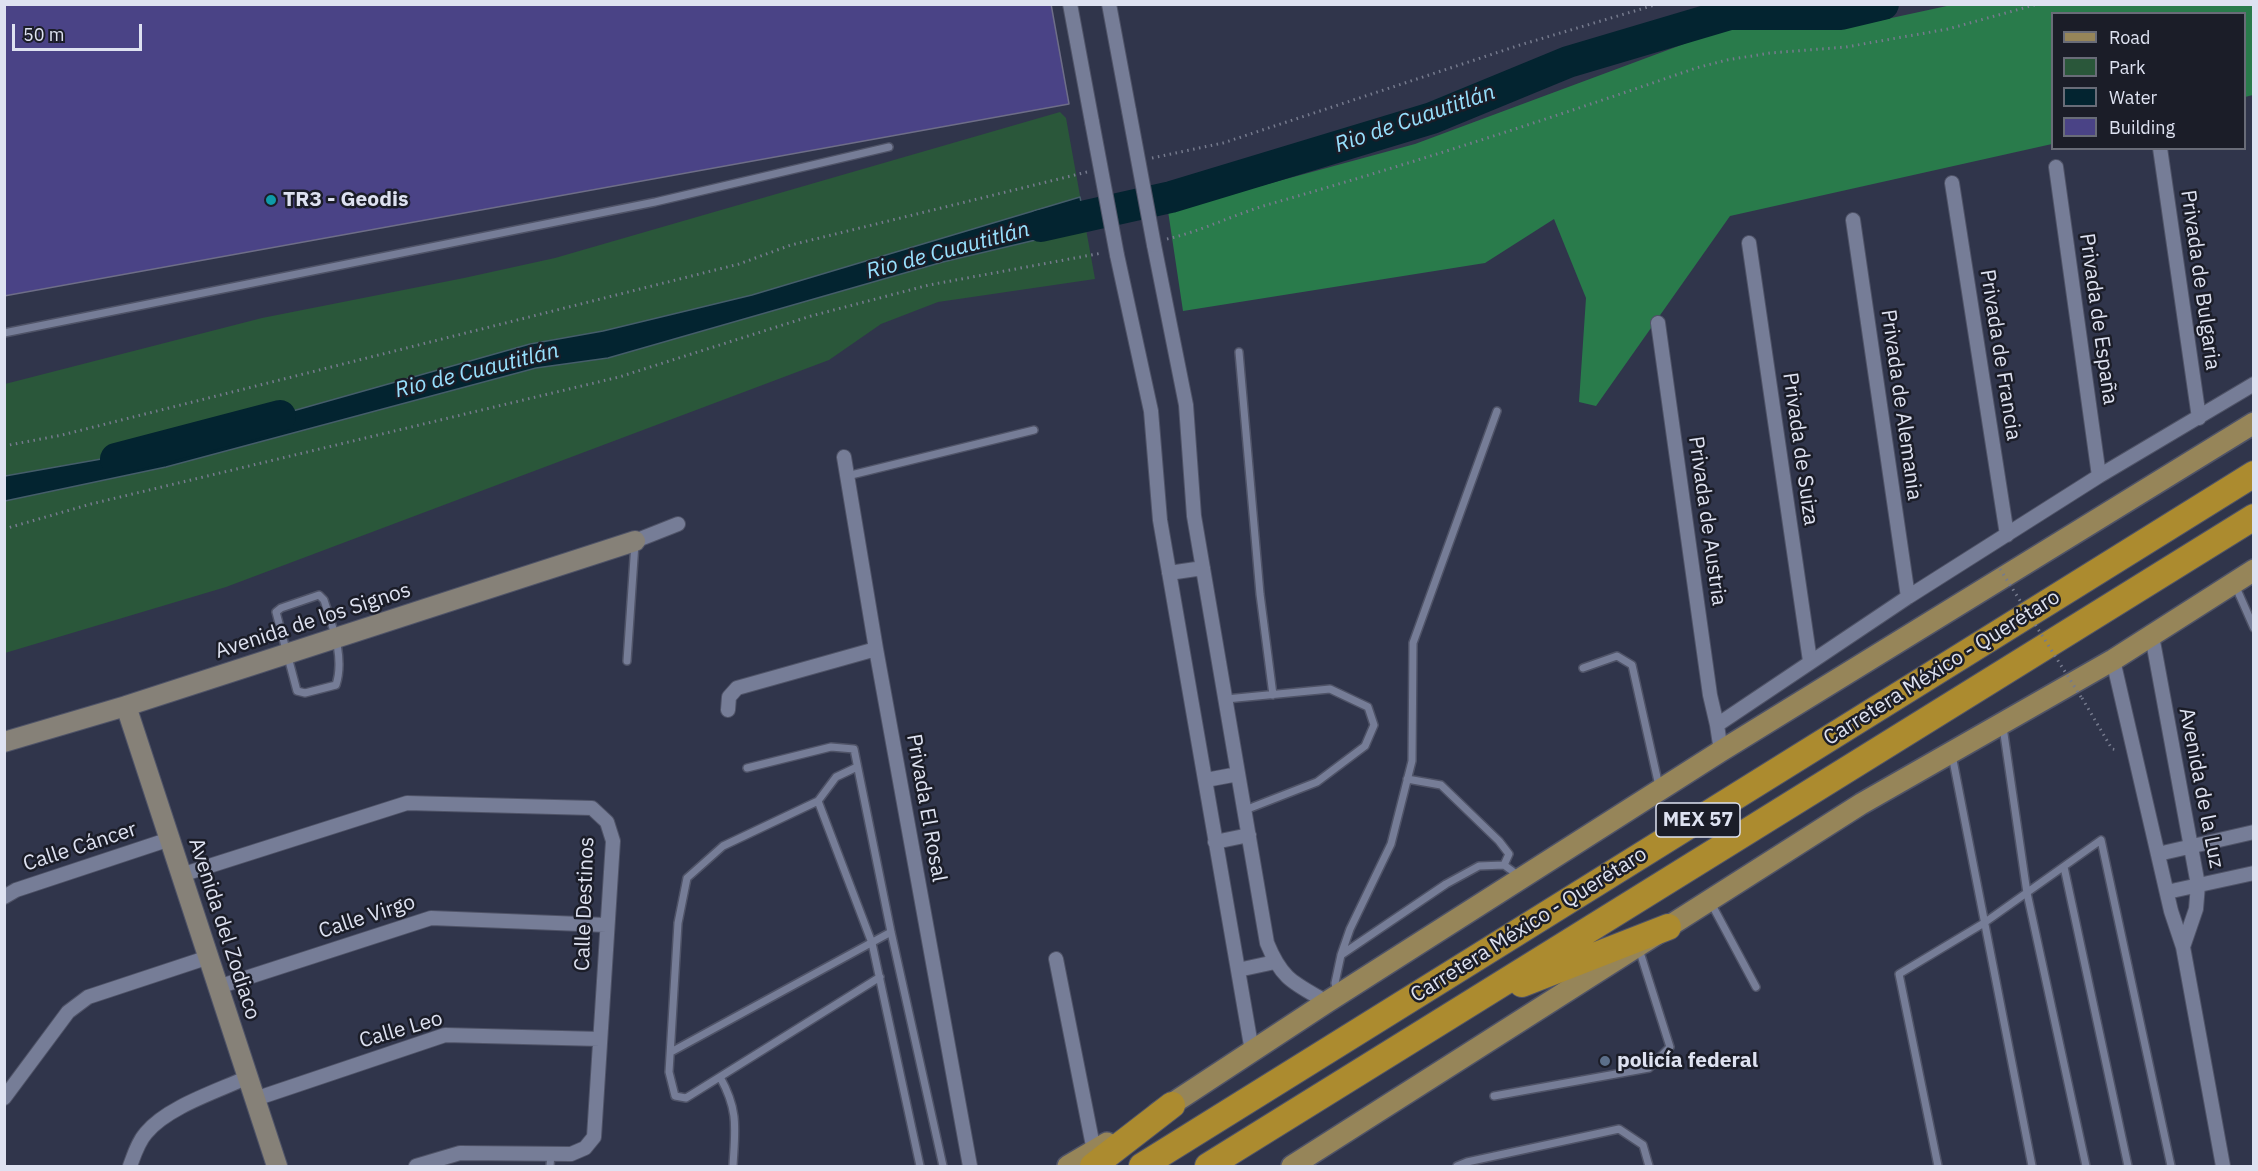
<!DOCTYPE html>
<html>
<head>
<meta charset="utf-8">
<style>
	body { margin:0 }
	#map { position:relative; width:2258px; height:1171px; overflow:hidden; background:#30354b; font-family:"IBM Plex Sans",sans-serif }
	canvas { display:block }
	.frame { position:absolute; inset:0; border:6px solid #dee2f1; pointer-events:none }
	.legend { position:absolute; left:2051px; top:12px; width:195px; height:138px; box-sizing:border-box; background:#1b1d28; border:2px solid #696c78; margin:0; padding:8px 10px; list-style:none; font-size:18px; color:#dee2f1 }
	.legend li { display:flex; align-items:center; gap:12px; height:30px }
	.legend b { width:30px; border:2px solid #696c78 }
	.scale { position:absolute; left:12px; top:24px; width:130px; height:27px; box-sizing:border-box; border:3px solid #dee2f1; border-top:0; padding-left:8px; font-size:18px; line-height:21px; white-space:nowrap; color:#dee2f1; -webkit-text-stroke:4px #1b1d28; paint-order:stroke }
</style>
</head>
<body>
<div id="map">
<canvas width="2258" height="1171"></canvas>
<div class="frame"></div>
<ul class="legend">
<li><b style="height:8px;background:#968559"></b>Road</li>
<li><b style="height:16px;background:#2a573a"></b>Park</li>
<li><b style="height:16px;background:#032430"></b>Water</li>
<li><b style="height:16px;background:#4a4386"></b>Building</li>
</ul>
<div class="scale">50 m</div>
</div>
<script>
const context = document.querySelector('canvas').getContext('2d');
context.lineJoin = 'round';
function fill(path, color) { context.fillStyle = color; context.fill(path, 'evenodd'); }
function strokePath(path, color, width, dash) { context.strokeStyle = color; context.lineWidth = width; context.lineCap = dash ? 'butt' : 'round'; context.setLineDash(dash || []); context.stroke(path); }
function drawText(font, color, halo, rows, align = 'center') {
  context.font = font + ' "IBM Plex Sans",sans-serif'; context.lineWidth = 5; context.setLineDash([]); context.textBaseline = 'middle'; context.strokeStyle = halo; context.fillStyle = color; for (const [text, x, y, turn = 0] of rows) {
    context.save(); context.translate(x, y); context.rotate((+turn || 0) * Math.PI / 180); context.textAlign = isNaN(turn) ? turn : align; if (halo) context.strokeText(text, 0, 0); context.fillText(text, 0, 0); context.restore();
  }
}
fill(new Path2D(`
	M1060 112 1066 118 1095 279 938 302 881 324 829 360 226 587 5 653V384L262 318 464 278 555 258Z`), '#2a573a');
fill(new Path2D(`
	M1956 4 2253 5V95L2245 97 2244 14H2052V144L1730 216 1596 406 1579 402 1586 298 1554 219 1485 263 1183 311 1168 211 1415 144 1727 28 1836 30Z`), '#297b4b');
const water = new Path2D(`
	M1080 197 1086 228 943 262 608 358 536 368 166 467 5 501V476L158 449 530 344 603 331 752 295Z`);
fill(water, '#032430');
strokePath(water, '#455d6a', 1.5);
strokePath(new Path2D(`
	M1041 226 1171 197 1432 118 1568 62 1730 14H1841L1883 4
	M116 459 280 416`), '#032430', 32);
const building = new Path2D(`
	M4 4H1051L1069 104 4 296Z`);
fill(building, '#4a4386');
strokePath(building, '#6e6e88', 1.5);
const lane = new Path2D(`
	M4 333 655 202 889 147
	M1239 352 1260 594 1273 695
	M847 476 1034 430
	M2235 585 2254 628
	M319 595 324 600C332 625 345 657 336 685L305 693 297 691 276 612 281 608Z
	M627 661 635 543
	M1583 668 1617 656 1632 665 1659 786
	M1226 699 1330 689 1368 707 1374 725 1365 746 1317 782 1245 810
	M2003 727 2027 893 2086 1166
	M1952 755 2032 1166
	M747 768 831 747 854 749 891 932 943 1166
	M1407 779 1441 785 1499 841 1509 854 1504 865
	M818 801 836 777 857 767
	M2064 867 2128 1166
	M1711 903 1756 987
	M1341 955 1350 929 1391 844 1412 761 1413 643 1497 411
	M880 977 686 1098 675 1096 669 1072 678 923 687 878 723 846 818 801 872 943 920 1166
	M1337 993 1335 983 1341 955 1446 884 1479 866 1504 865 1519 876
	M671 1052 891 932
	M720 1077C739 1111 735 1129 733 1166
	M1494 1096 1649 1068 1670 1047 1639 949
	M550 1166 551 1154
	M1457 1166 1467 1162 1619 1129 1643 1145 1649 1166
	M1938 1166 1899 974 1984 923 2101 840 2171 1166`);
const street = new Path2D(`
	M1070 4 1092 122
	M1109 4 1129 111
	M2160 148 2199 418
	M2056 167 2099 476
	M1952 183 2007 535
	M1853 220 1908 597
	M1749 243 1810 661
	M1154 245 1186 405 1194 516 1267 943C1282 980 1294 983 1327 1002
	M1117 255 1151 411 1160 520 1252 1051
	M1658 323 1710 695 1717 725
	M844 457 876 649 970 1166
	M635 541 678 524
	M1169 573 1203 568
	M2152 636 2198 885 2196 909 2183 947
	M2113 660 2171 911 2183 947 2223 1166
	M728 710 729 697 737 688 876 649
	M1721 751 1717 725 1908 597 2099 476 2254 384
	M1206 780 1238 774
	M1215 842 1249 835
	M2158 854 2254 832
	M181 875 407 803 592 808 607 822 613 841 594 1137 585 1148 571 1154 460 1153 416 1166
	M2167 892 2254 873
	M4 897 16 890 170 839
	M1056 959 1094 1151
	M1238 970 1275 962
	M218 987 431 918 606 925
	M4 1098 68 1012 88 997 209 957
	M255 1099 445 1035 600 1039
	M130 1166C134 1155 138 1142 146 1133 167 1107 218 1091 248 1077`);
const secondary = new Path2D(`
	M126 706 277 1166
	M4 742 126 706 635 541`);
const primary = new Path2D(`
	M1158 1113 1327 1002 1721 751 2254 423
	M1068 1166 1107 1143
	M1292 1166 1861 804 2113 660 2254 570`);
const highway = new Path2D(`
	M1522 984 1668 927
	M1093 1166 1172 1105
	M1142 1166 2254 474
	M1208 1166 2254 517`);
strokePath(lane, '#4f5367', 10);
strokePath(street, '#4f5367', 16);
strokePath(secondary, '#4f5367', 22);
strokePath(primary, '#4f5367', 24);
strokePath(highway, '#4f5367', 28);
strokePath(new Path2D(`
	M1152 158 1223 143 1520 45 1658 4
	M1167 239C1202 231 1235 214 1270 204 1414 163 1555 117 1696 68L1727 60 1770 53 1846 47 1948 29 2038 4
	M4 446 62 435 739 264 791 245 1087 172
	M4 529 91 504 619 377 811 316 929 285 1102 253
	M2082 698 2112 749 2118 750`), '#767b8e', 3, [1.5, 4.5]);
strokePath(lane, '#767d97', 7);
strokePath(street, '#767d97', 14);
strokePath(secondary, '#868178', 20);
strokePath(primary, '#968559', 21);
strokePath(highway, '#ac8b2f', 26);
const streetBridge = new Path2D(`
	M1129 111 1154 245
	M1092 122 1117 255`);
strokePath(streetBridge, '#4f5367', 16, []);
strokePath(new Path2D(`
	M2000 569 2081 697`), '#767b8e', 3, [1.5, 4.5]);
strokePath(streetBridge, '#767d97', 14);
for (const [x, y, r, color] of [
	[271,200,6,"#0f9aa8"],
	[1605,1061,6,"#5c6f8a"]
]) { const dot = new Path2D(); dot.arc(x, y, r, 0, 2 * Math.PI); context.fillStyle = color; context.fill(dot); strokePath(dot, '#1b1d28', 2); }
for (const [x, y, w] of [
	[1698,820,84]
]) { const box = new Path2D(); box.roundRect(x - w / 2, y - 17, w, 34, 4.5); context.fillStyle = '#1b1d28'; context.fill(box); strokePath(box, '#dee2f1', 1.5); }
drawText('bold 20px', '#dee2f1', null, [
	["MEX 57",1698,820]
]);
drawText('bold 21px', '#dee2f1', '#1b1d28', [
	["TR3 - Geodis",283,200],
	["policía federal",1617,1061]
], 'left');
drawText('21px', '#dee2f1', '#1b1d28', [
	["Privada de Bulgaria",2200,280,82],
	["Privada de España",2098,319,82],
	["Privada de Francia",2000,355,81],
	["Privada de Alemania",1901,405,82],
	["Privada de Suiza",1800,449,82],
	["Privada de Austria",1707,521,82],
	["Avenida de los Signos",313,621,-18],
	["Carretera México - Querétaro",1942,668,-32],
	["Avenida de la Luz",2201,788,79],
	["Privada El Rosal",926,808,80],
	["Calle Cáncer",80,847,-18],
	["Calle Destinos",585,904,-88],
	["Calle Virgo",367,917,-18],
	["Carretera México - Querétaro",1529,925,-32],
	["Avenida del Zodiaco",224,929,72],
	["Calle Leo",401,1030,-16]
]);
drawText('italic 22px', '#97e0fe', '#1b1d28', [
	["Rio de Cuautitlán",1415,119,-19],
	["Rio de Cuautitlán",948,251,-15],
	["Rio de Cuautitlán",477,371,-14]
]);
</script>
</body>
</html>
